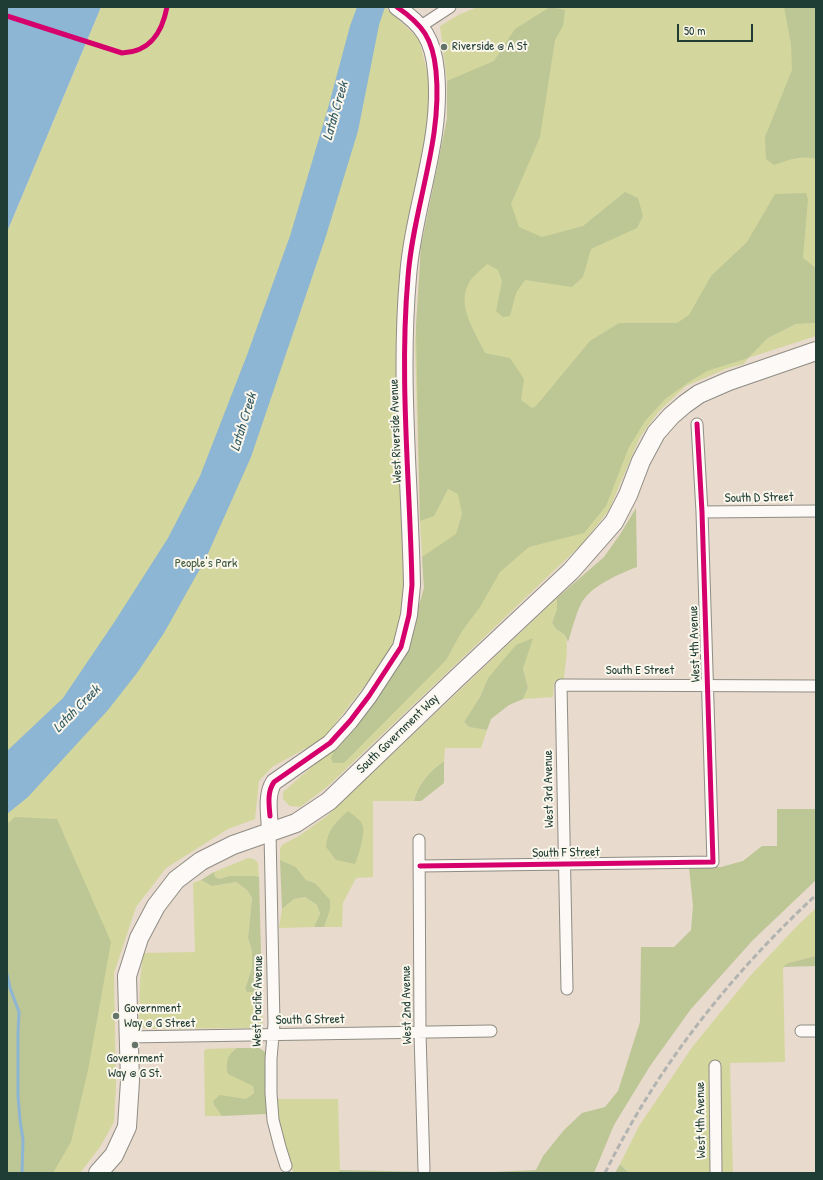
<!DOCTYPE html>
<html>
<head>
<meta charset="utf-8">
<style>
	body { margin:0 }
	#map { position:relative; width:823px; height:1180px; overflow:hidden; background:#e8dacc; font-family:"Patrick Hand",sans-serif }
	canvas { display:block }
	.frame { position:absolute; inset:0; border:8px solid #1f3d34; pointer-events:none }
	.scale { position:absolute; left:677px; top:24px; width:76px; height:18px; box-sizing:border-box; border:2px solid #1f3d34; border-top:0; padding-left:5px; font-size:12px; line-height:14px; white-space:nowrap; color:#1f3d34; -webkit-text-stroke:3px #fbf7ec; paint-order:stroke }
</style>
</head>
<body>
<div id="map">
<canvas width="823" height="1180"></canvas>
<div class="frame"></div>
<div class="scale">50 m</div>
</div>
<script>
const context = document.querySelector('canvas').getContext('2d');
context.lineJoin = 'round';
function fill(path, color) { context.fillStyle = color; context.fill(path, 'evenodd'); }
function strokePath(path, color, width, dash) { context.strokeStyle = color; context.lineWidth = width; context.lineCap = dash ? 'butt' : 'round'; context.setLineDash(dash || []); context.stroke(path); }
function drawText(font, color, halo, rows, align = 'center') {
  context.font = font + ' "Patrick Hand",sans-serif'; context.lineWidth = 4; context.setLineDash([]); context.textBaseline = 'middle'; context.strokeStyle = halo; context.fillStyle = color; for (const [text, x, y, turn = 0] of rows) {
    context.save(); context.translate(x, y); context.rotate((+turn || 0) * Math.PI / 180); context.textAlign = isNaN(turn) ? turn : align; if (halo) context.strokeText(text, 0, 0); context.fillText(text, 0, 0); context.restore();
  }
}
fill(new Path2D(`
	M101 7H385L419 39 430 84 426 147 404 250 406 589 397 644 324 738 272 767 259 781 255 819 228 829 166 868 136 907 114 973 116 1085 114 1122 100 1147 80 1173H7V232Z
	M478 7H816V268L803 259 749 356 768 338 796 324 816 323V336L748 358 744 364 728 368 686 386 659 411 640 437 609 510 582 544 327 787 300 807 290 806 283 799V792L336 746 407 648 424 588 420 521 415 343 421 247 447 119V81L440 26 460 14Z
	M557 598V609L552 623 556 629 565 635C570 649 564 666 564 682H554L553 697 523 699 528 688 523 669 532 638 488 678 480 697 464 722 469 727 487 730 481 748H445L444 761C430 771 418 784 414 801H373V877L356 878 343 903 342 927H324L330 910 315 883 306 880 296 867 280 860V849L282 845 299 836 327 816Z
	M248 858 254 859 258 863 259 877 255 876H230L220 879 215 877 214 872Z
	M201 880 212 886 236 882 247 890 252 898 248 938 252 951V968L245 989 247 992H262L263 1022 260 1026 255 1028 147 1029 142 1027 139 1023 140 981 143 953 195 952 193 883Z
	M305 897 317 905 320 915 314 927 279 928 282 909 294 899Z
	M816 908V956L788 963 783 968 785 1062 730 1063 733 1173H629L620 1164 639 1126 693 1046 751 975 798 925Z
	M237 1048 232 1051 253 1086 254 1093 246 1099 214 1105 222 1116H205L204 1051 206 1049Z
	M276 1099H338L340 1170 337 1173H294L287 1157 278 1129Z
	M430 1172H493V1173H430Z`), '#d4d79d');
fill(new Path2D(`
	M550 7 565 10 563 26 555 40 540 137 511 204 519 227 542 237 583 226 625 192 638 198 643 216 637 228 591 249 583 277 572 287 525 280 516 293 510 316 503 317 496 311 502 281 498 270 487 264C482 269 474 275 470 281 455 305 475 331 485 353L510 358 524 379 521 400 532 408 536 406 590 341 619 323H677L689 315 711 276 747 242 775 194 806 193 808 199 803 258 816 268V323L796 324 768 338 748 358 707 371 689 382 665 399 645 421 629 447 606 506 584 533 529 547 500 572 480 607 462 631 446 660 344 763H333L331 758 336 746 407 648 424 588 422 557 456 534 462 514 458 494 448 489 434 516 420 521 416 327 421 247 447 119V81L494 61 515 29Z
	M784 7H816V159C799 155 789 160 774 165L766 159 765 137 792 70 791 44Z
	M636 508 637 567C619 574 590 586 581 604 575 616 572 630 568 642L565 635 556 629 552 623 557 609V598L604 557 621 533Z
	M533 638 523 669 528 688 523 699 509 705 491 719 487 730 469 727 464 722 480 697 488 678 516 645Z
	M444 761V783L421 801H414C418 784 430 771 444 761Z
	M777 809H816V880L753 940 691 1009 650 1066 614 1125 594 1173H493V1172L536 1170 543 1156 564 1130 582 1113 605 1107 618 1091 640 1022 641 947H674L691 930 693 906 689 867H721L743 861 762 846H777Z
	M348 811C353 815 362 820 363 827 365 833 358 858 355 864L336 860 326 847C327 830 336 822 348 811Z
	M15 817 57 819 111 942 88 1070 71 1142 53 1173H7V824Z
	M280 860 296 867 306 880 315 883 330 900V910L324 927H314L320 914 317 905 305 897 294 899 282 909Z
	M214 872 215 877 220 879 229 876H255L259 877 262 992H247L245 989 252 968V951L248 938 252 898 247 890 236 882 212 886 201 880Z
	M816 956V966L783 967 788 963Z
	M237 1048H259L265 1052 266 1114 222 1116 214 1105 213 1101 220 1095 246 1099 254 1093 253 1086 228 1074C225 1064 227 1054 237 1048Z
	M620 1164 629 1173H615Z
	M340 1170 430 1172V1173H337Z`), '#bdc695');
fill(new Path2D(`
	M7 7H101L7 232Z
	M357 7H385L379 25 358 131 325 239 251 457 206 558 164 633 137 673 108 710 28 797 7 814V751L63 698 115 621 168 538 200 476 247 355 290 236 328 108 350 26Z`), '#8db5d4');
strokePath(new Path2D(`
	M7 974 10 988 19 1012 18 1033V1096L20 1120 23 1140 22 1173`), '#8db5d4', 3);
const street = new Path2D(`
	M421 26 450 7
	M702 512 816 511
	M270 833 274 1024 271 1059V1093L273 1120 280 1147 286 1166
	M419 840 420 1033 424 1170
	M420 866 713 862 702 512 697 424
	M567 989 561 685 816 686
	M801 1031H816
	M128 1037 491 1031
	M715 1066 716 1173`);
const secondary = new Path2D(`
	M270 833C270 818 265 795 274 782L330 743 350 721 369 696 401 647 409 615 412 585C410 482 399 379 408 277 413 207 443 141 436 71 433 39 423 25 397 7`);
const primary = new Path2D(`
	M98 1173 114 1155 127 1127 130 1081 127 976 139 938 156 906 176 880 201 861 233 845 296 823 329 801 456 679 571 571 614 522 628 495 641 461 656 433 671 416 685 404 699 394 729 381 816 351`);
strokePath(street, '#8f8d84', 13);
strokePath(secondary, '#8f8d84', 18);
strokePath(primary, '#8f8d84', 20);
strokePath(street, '#fcf9f7', 11);
strokePath(secondary, '#fcf9f7', 16);
strokePath(primary, '#fcf9f7', 18);
strokePath(new Path2D(`
	M605 1173C657 1067 730 975 816 895`), '#b2b4b1', 3, [6, 3]);
strokePath(new Path2D(`
	M7 16 122 53C150 52 162 33 167 7
	M270 816C269 804 267 792 274 782L330 743 350 721 369 696 401 647 409 615 412 585C410 482 399 379 408 277 413 207 443 141 436 71 433 39 423 25 397 7
	M420 866 713 862 702 512 697 424`), '#d6006c', 5);
for (const [x, y, r, color] of [
	[444,47,4,"#657469"],
	[116,1016,4,"#657469"],
	[135,1045,4,"#657469"]
]) { const dot = new Path2D(); dot.arc(x, y, r, 0, 2 * Math.PI); context.fillStyle = color; context.fill(dot); strokePath(dot, '#fbf7ec', 1.5); }
drawText('13px', '#1f3d34', '#fbf7ec', [
	["Riverside @ A St",452,47],
	["Government",124,1009],
	["Way @ G Street",124,1024],
	["Government",135,1059,"center"],
	["Way @ G St.",135,1074,"center"]
], 'left');
drawText('13px', '#1f3d34', '#fbf7ec', [
	["West Riverside Avenue",396,431,-92],
	["South D Street",759,498,-1],
	["West 4th Avenue",695,644,-92],
	["South E Street",640,671],
	["South Government Way",398,734,-44],
	["West 3rd Avenue",549,789,-91],
	["South F Street",566,853,-1],
	["West Pacific Avenue",258,1001,-89],
	["West 2nd Avenue",407,1005,-91],
	["South G Street",310,1020,-1],
	["West 4th Avenue",701,1120,-91]
]);
drawText('13px', '#405b41', '#fbf7ec', [
	["People's Park",206,564]
]);
drawText('italic 14px', '#345c65', '#fbf7ec', [
	["Latah Creek",336,111,-74],
	["Latah Creek",244,422,-73],
	["Latah Creek",77,709,-45]
]);
</script>
</body>
</html>
